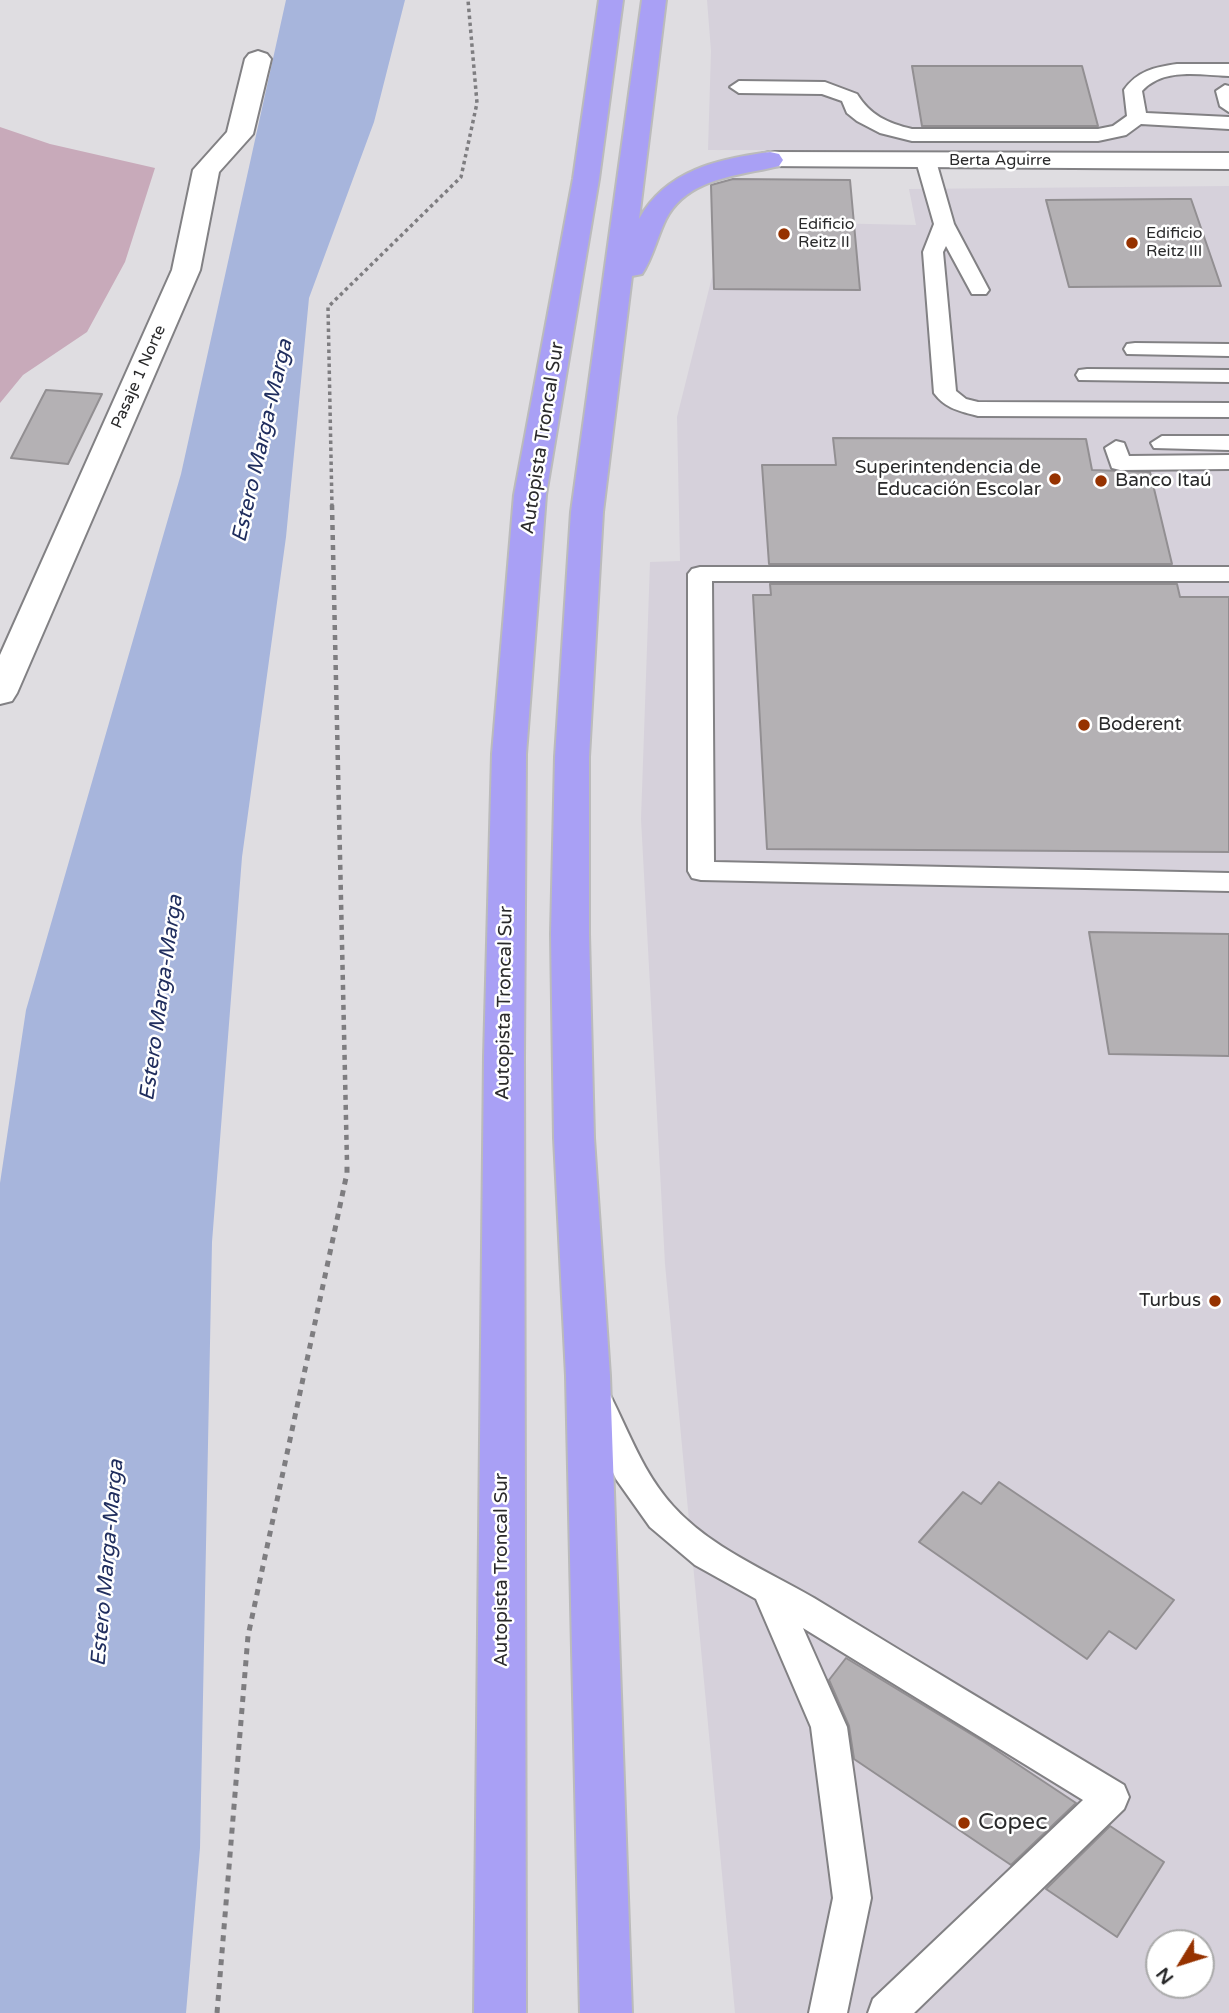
<!DOCTYPE html>
<html>
<head>
<meta charset="utf-8">
<style>
	body { margin:0 }
	#map { position:relative; width:1229px; height:2013px; overflow:hidden; background:#dfdde1; font-family:"Varela Round",sans-serif }
	canvas { display:block }
	.north { position:absolute; left:1145px; top:1929px; width:70px; height:70px; box-sizing:border-box; background:#fff; border:2px solid #aaa; border-radius:50%; rotate:232deg; font-size:19px; font-weight:700; line-height:28px; text-align:center; color:#2a2a2b }
	.north::after { content:''; display:block; margin:auto; width:24px; height:32px; background:#963200; clip-path:polygon(50% 0,100% 100%,50% 72%,0 100%) }
</style>
</head>
<body>
<div id="map">
<canvas width="1229" height="2013"></canvas>
<div class="north">N</div>
</div>
<script>
const context = document.querySelector('canvas').getContext('2d');
context.lineJoin = 'round';
function fill(path, color) { context.fillStyle = color; context.fill(path, 'evenodd'); }
function strokePath(path, color, width, dash) { context.strokeStyle = color; context.lineWidth = width; context.lineCap = dash ? 'butt' : 'round'; context.setLineDash(dash || []); context.stroke(path); }
function drawText(font, color, halo, rows, align = 'center') {
  context.font = font + ' "Varela Round",sans-serif'; context.lineWidth = 5; context.setLineDash([]); context.textBaseline = 'middle'; context.strokeStyle = halo; context.fillStyle = color; for (const [text, x, y, turn = 0] of rows) {
    context.save(); context.translate(x, y); context.rotate((+turn || 0) * Math.PI / 180); context.textAlign = isNaN(turn) ? turn : align; if (halo) context.strokeText(text, 0, 0); context.fillText(text, 0, 0); context.restore();
  }
}
fill(new Path2D(`
	M707 0H1229V151L708 150 711 51Z
	M1229 186V2013H735L665 1264 641 819 650 562 680 561 677 417 726 221 916 225 909 189ZM1159 1943H1201V1985H1159Z`), '#d6d1db');
fill(new Path2D(`
	M0 127 50 144 155 168 125 262 87 332 23 375 0 403Z`), '#c8aaba');
fill(new Path2D(`
	M286 0H405L374 122 309 298 286 537 242 857 212 1242 200 1848 186 2013H0V1183L26 1010 181 474Z`), '#a7b5dc');
const building = new Path2D(`
	M912 66H1082L1098 126H922Z
	M733 179 850 180 860 290 714 289 711 185Z
	M1175 199H1191L1221 286 1069 287 1046 200Z
	M46 390 102 394 68 464 11 458Z
	M833 438 1086 439 1092 470 1150 472 1172 564H769L762 465H836Z
	M770 584H1177L1180 597H1229V852L767 849 753 595H771Z
	M1089 932 1229 934V1056L1109 1054Z
	M999 1482 1174 1600 1136 1649 1109 1631 1087 1659 919 1542 963 1492 981 1504Z
	M846 1658 984 1742 1076 1803 1011 1865 854 1759 849 1726 829 1680Z
	M1110 1826 1164 1862 1117 1937 1046 1889Z`);
fill(building, '#b4b1b4');
strokePath(building, '#928f92', 2);
const service = new Path2D(`
	M1177 64H1229V76C1200 75 1164 67 1142 91L1146 113 1229 117V129L1141 124 1126 135 1098 141H912L880 133 857 121 847 113 842 101 822 94 739 93 730 87 739 81 825 82 857 94C870 115 887 123 912 129H1098L1113 126 1127 116 1124 90C1137 71 1155 67 1177 64Z
	M1225 85 1229 86V112L1220 106 1216 91Z
	M926 155 936 161 954 224 989 290 986 294H972L946 246 943 252 956 391 966 399 978 402 1229 403V417L978 416C960 411 946 409 934 393L923 252 934 224 916 161Z
	M1135 343 1229 344V356L1127 354 1124 349 1127 344Z
	M1087 369 1229 370V382L1079 380 1076 375 1079 370Z
	M1162 436H1229V450L1154 448 1151 443Z
	M1116 441 1124 443 1129 456 1229 455V469L1120 470 1112 468 1105 448Z
	M700 567H1229V581H712L714 862 1229 873V891L701 880 692 878 688 871V574L692 569Z
	M599 1392 610 1395C630 1434 643 1473 673 1506 711 1548 766 1570 814 1598 917 1661 1021 1723 1124 1785L1129 1797 1124 1809 914 2013H868L873 1999 1083 1800 803 1628 847 1727 871 1898 847 2013H809L833 1898 811 1727 756 1599 695 1565 650 1527 616 1479 583 1405 588 1395Z`);
const minor = new Path2D(`
	M258 51 267 54 271 59 253 134 219 172 200 270 17 693 12 701 0 704V655L172 270 193 170 227 132 245 59 249 54Z
	M770 152 1229 153V169L761 166 757 160 761 154Z`);
const motorway = new Path2D(`
	M599 0H623L599 179 546 495 526 754 524 1057 526 2013H474L484 1057 492 754 514 495 573 179Z
	M642 0H666L639 219C666 170 718 159 770 152L779 154 783 160 779 166C739 176 688 177 666 219 657 237 653 258 642 274L632 276 603 512 589 757V934L594 1138 610 1376 632 2013H580L566 1376 554 1138 551 934 555 757 571 512Z`);
strokePath(service, '#828184', 4);
strokePath(minor, '#828184', 4);
strokePath(motorway, '#bbb', 4);
strokePath(new Path2D(`
	M332 507 328 307 461 177 477 103 468 0`), '#7e7d80', 3.5, [3.5, 3.5]);
strokePath(new Path2D(`
	M332 505 347 1163`), '#7e7d80', 4.5, [5, 5]);
strokePath(new Path2D(`
	M217 2013 248 1636 347 1173V1161`), '#7e7d80', 5, [6, 6]);
fill(service, '#fff');
fill(minor, '#fff');
fill(motorway, '#a9a0f5');
for (const [x, y, r, color] of [
	[784,234,7,"#963200"],
	[1132,243,7,"#963200"],
	[1055,479,7,"#963200"],
	[1101,481,7,"#963200"],
	[1084,725,7,"#963200"],
	[1215,1301,7,"#963200"],
	[964,1823,7,"#963200"]
]) { const dot = new Path2D(); dot.arc(x, y, r, 0, 2 * Math.PI); context.fillStyle = color; context.fill(dot); strokePath(dot, '#fff', 2.5); }
drawText('16px', '#2a2a2b', '#fff', [
	["Berta Aguirre",1000,161],
	["Pasaje 1 Norte",139,377,-66]
]);
drawText('16px', '#2a2a2b', '#fff', [
	["Edificio",798,225],
	["Reitz II",798,243],
	["Edificio",1146,234],
	["Reitz III",1146,252]
], 'left');
drawText('19px', '#2a2a2b', '#fff', [
	["Autopista Troncal Sur",543,438,-81],
	["Autopista Troncal Sur",505,1003,-89],
	["Autopista Troncal Sur",502,1570,-90]
]);
drawText('19px', '#2a2a2b', '#fff', [
	["Superintendencia de",1041,468],
	["Educación Escolar",1041,490],
	["Banco Itaú",1115,481,"left"],
	["Boderent",1098,725,"left"],
	["Turbus",1201,1301]
], 'right');
drawText('italic 21px', '#202e5e', '#fff', [
	["Estero Marga-Marga",263,441,-77],
	["Estero Marga-Marga",162,998,-82],
	["Estero Marga-Marga",108,1563,-85]
]);
drawText('23px', '#2a2a2b', '#fff', [
	["Copec",978,1823]
], 'left');
</script>
</body>
</html>
